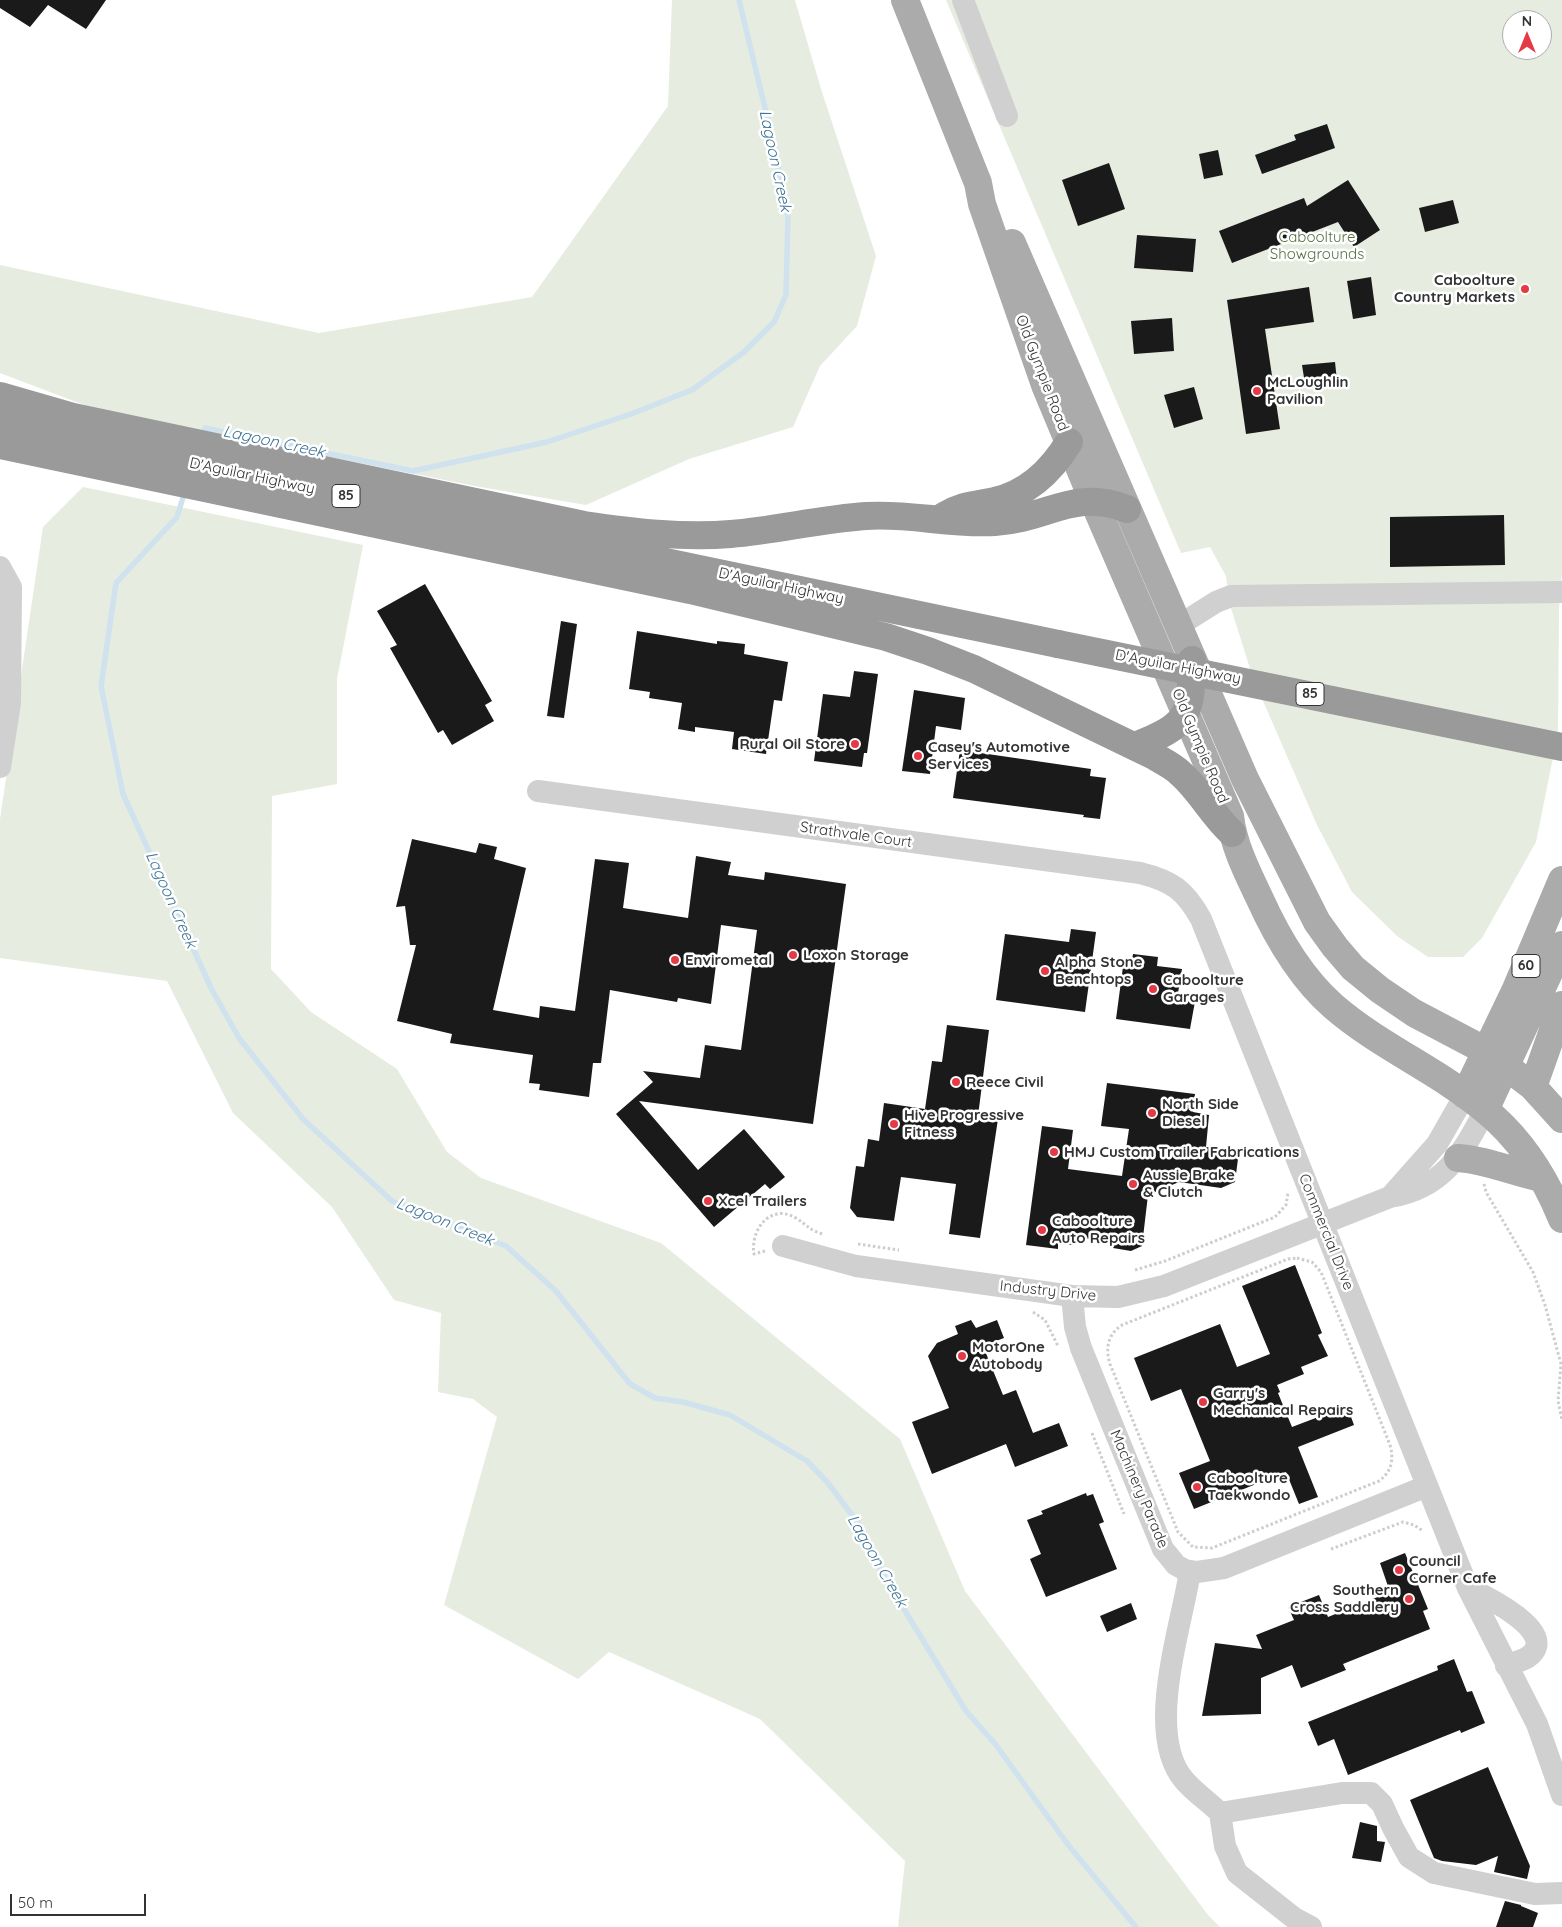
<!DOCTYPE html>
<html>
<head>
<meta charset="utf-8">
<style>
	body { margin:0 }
	#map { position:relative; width:1562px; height:1927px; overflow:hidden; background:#fff; font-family:Quicksand,sans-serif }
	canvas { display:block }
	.north { position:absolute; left:1502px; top:10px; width:50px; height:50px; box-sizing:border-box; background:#fff; border:1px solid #adadad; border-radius:50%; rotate:0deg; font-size:14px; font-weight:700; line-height:20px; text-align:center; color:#333 }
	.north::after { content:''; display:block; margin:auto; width:18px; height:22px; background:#e63946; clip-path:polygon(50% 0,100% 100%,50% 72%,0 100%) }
	.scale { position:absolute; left:10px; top:1894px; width:136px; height:22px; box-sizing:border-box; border:2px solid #333; border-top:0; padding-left:6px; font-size:15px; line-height:18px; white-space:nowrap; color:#333; -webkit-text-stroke:4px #fff; paint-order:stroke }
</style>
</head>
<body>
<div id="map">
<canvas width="1562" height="1927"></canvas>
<div class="north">N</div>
<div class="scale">50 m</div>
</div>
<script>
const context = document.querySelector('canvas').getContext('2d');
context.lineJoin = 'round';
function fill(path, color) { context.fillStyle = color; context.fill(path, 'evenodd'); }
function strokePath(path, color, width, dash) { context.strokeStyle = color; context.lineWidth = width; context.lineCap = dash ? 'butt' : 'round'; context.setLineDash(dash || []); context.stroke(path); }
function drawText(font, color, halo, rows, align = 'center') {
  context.font = font + ' Quicksand,sans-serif'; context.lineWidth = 5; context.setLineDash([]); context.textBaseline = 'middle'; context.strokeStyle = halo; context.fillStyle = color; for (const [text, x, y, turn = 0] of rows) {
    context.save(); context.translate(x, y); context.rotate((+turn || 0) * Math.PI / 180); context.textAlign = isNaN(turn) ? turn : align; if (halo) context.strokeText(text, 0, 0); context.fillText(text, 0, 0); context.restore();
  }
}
fill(new Path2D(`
	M672 0H795L821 89 876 256 857 326 820 366 793 427 689 459 586 505 480 487 100 411 0 373V265L319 333 532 297 668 106Z
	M946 0H1562V572L1559 609 1558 733 1536 842 1482 938 1463 957H1428L1397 936 1352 892 1317 825 1253 678 1230 605 1226 576 1210 547 1181 553ZM1512 20H1542V50H1512Z
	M83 487 363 545 337 679V784L272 796 271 969 311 1012 397 1069 447 1152 481 1178 661 1243 900 1439 965 1591 1208 1915 1220 1927H898L905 1861 760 1719 609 1652 578 1679 444 1605 497 1417 473 1399 438 1392 441 1313 394 1300 332 1207 233 1113 167 981 0 958V819L43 527Z`), '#e6ecdf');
strokePath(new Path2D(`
	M202 437 205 428 413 471 547 442 631 414 692 390 744 352 774 322 786 295 788 216 773 141 739 0
	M185 491 177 517 116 583 101 686 123 794 211 988 239 1038 303 1119 392 1201 506 1246 556 1291 630 1384 655 1398 683 1402 730 1415 807 1461 828 1483 861 1527 885 1578 966 1711 996 1745 1069 1846 1136 1927`), '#cfe2ee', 5.5);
fill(new Path2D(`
	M0 0H106L86 29 48 5 30 27 0 8Z
	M1327 124 1335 148 1262 174 1255 155 1296 140 1294 135Z
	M1218 150 1223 175 1204 179 1199 154Z
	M1109 163 1125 209 1078 226 1062 180Z
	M1348 180 1380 230 1354 247 1338 222 1232 263 1219 231 1304 198 1307 206Z
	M1453 200 1459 223 1425 232 1419 208Z
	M1137 235 1196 239 1193 272 1134 268Z
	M1371 277 1376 315 1353 319 1347 281Z
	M1309 287 1314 322 1265 329 1280 429 1246 434 1227 300Z
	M1172 318 1174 351 1134 354 1131 321Z
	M1335 362 1337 381 1305 384 1302 365Z
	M1194 387 1203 419 1174 428 1164 395Z
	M1504 515 1505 565 1390 567V517Z
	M425 584 492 701 485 705 494 721 452 745 443 730 438 733 390 648 397 645 377 611Z
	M561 621 577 624 564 718 547 716Z
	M637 631 717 644V641L745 644 744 654 788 662 782 701 774 700 766 754 732 749 734 732 695 727V732L678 729 682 703 649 698 650 692 629 689Z
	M854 671 878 674 867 753H864L862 767 814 761 823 694 850 697Z
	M914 690 965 698 961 730 936 726 930 774 902 771Z
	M960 750 1091 769 1090 776 1106 778 1100 819 1083 817 1084 815 953 798Z
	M412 839 476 853 479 843 497 847 494 859 526 868 493 1010 539 1018 540 1006 575 1011 595 859 629 863 623 908 688 918 696 856 731 862 728 875 764 880 765 872 846 884 813 1124 639 1101 698 1170 744 1129 785 1177 770 1189 765 1184 714 1227 616 1114 653 1082 643 1071 700 1078 705 1045 741 1050 757 930 721 925 711 1004 678 998 677 1002 610 990 601 1063H593L589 1097 539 1090 540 1084 529 1083 533 1055 450 1043 452 1034 397 1021 416 945H410L405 906 396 907Z
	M1071 929 1096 932 1085 1012 996 1000 1005 934 1069 942Z
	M1133 954 1158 957 1157 966 1182 969 1178 993 1196 996 1190 1029 1116 1019 1124 959 1132 960Z
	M947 1025 989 1030 978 1116 998 1119 980 1238 949 1234 956 1184 901 1177 894 1221 857 1217 850 1208 856 1166 864 1167 868 1139 879 1141 884 1103 925 1109 932 1061 942 1062Z
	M1107 1083 1195 1094 1193 1112 1209 1115 1206 1147 1239 1151 1235 1182 1221 1188 1179 1182 1148 1195 1142 1246 1131 1251 1113 1248 1114 1242 1074 1237 1073 1245 1058 1243V1249L1026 1245 1042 1126 1073 1130 1068 1169 1122 1176 1129 1129 1101 1126Z
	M1295 1265 1322 1333 1318 1335 1328 1356 1301 1367 1304 1374 1277 1385 1280 1392 1278 1393 1292 1427 1347 1406 1354 1425 1298 1447 1318 1497 1299 1504 1286 1472 1194 1509 1179 1473 1210 1461 1181 1389 1151 1401 1134 1358 1220 1324 1237 1367 1270 1354 1242 1286Z
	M971 1320 976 1328 997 1320 1004 1338 983 1346 1003 1395 1016 1390 1033 1433 1059 1423 1068 1446 1015 1467 1006 1444 932 1474 912 1422 949 1408 928 1356 937 1343 958 1334 955 1326Z
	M1086 1493 1087 1496 1093 1494 1104 1522 1099 1524 1117 1569 1046 1597 1030 1559 1041 1554 1027 1520 1043 1514 1041 1511Z
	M1405 1553 1428 1609 1423 1611 1430 1629 1343 1664 1346 1670 1301 1688 1292 1665 1261 1678V1714L1202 1716 1215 1643 1262 1649 1256 1635 1294 1620 1288 1607 1319 1595 1328 1617 1390 1592 1380 1563Z
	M1131 1603 1137 1619 1107 1632 1100 1616Z
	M1454 1659 1467 1692 1472 1691 1485 1723 1461 1733 1460 1730 1348 1775 1334 1739 1318 1746 1308 1722 1438 1670 1437 1666Z
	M1488 1767 1530 1866 1527 1879 1494 1872 1498 1856 1476 1865 1442 1861 1434 1858 1410 1800Z
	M1360 1822 1377 1826V1841L1385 1842 1381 1862 1352 1858Z
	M1505 1901 1521 1905V1906L1538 1913 1533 1927H1496Z`), '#1a1a1a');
strokePath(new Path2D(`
	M1484 1184 1486 1192 1533 1272 1545 1305 1561 1364 1558 1401 1562 1420
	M858 1244 899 1250
	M765 1251 754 1254C750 1229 771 1203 796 1218 807 1225 809 1230 823 1234
	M1297 1258 1312 1262 1321 1272 1390 1445C1394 1460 1392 1471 1379 1481L1212 1548 1193 1547 1178 1532 1110 1364C1105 1348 1108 1334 1122 1325L1288 1259Z
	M1135 1270 1165 1261 1275 1217 1286 1205 1288 1193
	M1033 1312 1045 1320 1058 1346
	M1092 1433 1124 1514
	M1331 1549 1403 1522 1414 1525 1423 1531`), '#cdcdcd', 3, [2.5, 2.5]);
strokePath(new Path2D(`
	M963 0 1007 116
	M0 567 11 587 10 703 0 767
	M1178 626 1216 602 1231 596 1562 592
	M538 791 1140 873C1172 881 1185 890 1201 919L1468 1588 1537 1724 1562 1795
	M1390 1197 1437 1144 1465 1095
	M783 1246 856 1266 1072 1296 1118 1297 1164 1286 1390 1197C1442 1189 1463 1154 1485 1110
	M1072 1296 1075 1327 1081 1348 1163 1549 1176 1565 1185 1570 1197 1572 1224 1568 1427 1486
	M1190 1571C1182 1626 1144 1733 1184 1780 1194 1792 1209 1802 1220 1813L1225 1846 1237 1873 1294 1918 1311 1927
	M1468 1588C1485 1596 1562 1633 1528 1657 1522 1661 1513 1663 1506 1666
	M1220 1813 1342 1793H1371L1382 1804 1393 1828 1409 1857 1434 1873 1535 1894 1562 1893`), '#d0d0d0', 22);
strokePath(new Path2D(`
	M905 0 978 183 982 204 1045 385 1093 500 1230 816C1233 844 1247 872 1259 897 1277 937 1300 977 1333 1006 1379 1046 1437 1070 1484 1109 1519 1137 1545 1177 1562 1219
	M1012 243 1245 779 1317 922 1335 947 1353 968 1380 990 1414 1013 1486 1051 1533 1087 1562 1119
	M1533 1087 1562 1005
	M1465 1095 1516 989 1562 880
	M1485 1110 1562 945
	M1458 1158C1487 1160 1513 1172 1542 1178`), '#ababab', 28);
strokePath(new Path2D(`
	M0 396 73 417 584 525C632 532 682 538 731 534 777 530 821 519 866 516 910 513 952 525 995 522 1047 519 1074 488 1127 509
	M0 423 1058 644
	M0 445 690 590 886 637 928 651 974 669 1154 756C1162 761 1173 766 1180 773 1200 790 1212 815 1232 833
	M944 516C962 505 975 505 995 501 1029 493 1052 470 1069 442
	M1135 746C1189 725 1191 716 1192 660`), '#9a9a9a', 28);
strokePath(new Path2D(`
	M1058 644 1562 747`), '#9a9a9a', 28);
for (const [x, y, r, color] of [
	[1525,289,5,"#e63946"],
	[1257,391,5,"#e63946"],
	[855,744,5,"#e63946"],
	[918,756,5,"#e63946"],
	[793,955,5,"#e63946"],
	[675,960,5,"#e63946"],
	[1045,971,5,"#e63946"],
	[1153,989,5,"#e63946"],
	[956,1082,5,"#e63946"],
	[1152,1113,5,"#e63946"],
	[894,1124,5,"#e63946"],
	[1054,1152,5,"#e63946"],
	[1133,1184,5,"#e63946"],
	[708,1201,5,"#e63946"],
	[1042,1230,5,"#e63946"],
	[962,1356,5,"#e63946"],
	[1203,1402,5,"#e63946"],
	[1197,1487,5,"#e63946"],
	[1399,1570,5,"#e63946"],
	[1409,1599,5,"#e63946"]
]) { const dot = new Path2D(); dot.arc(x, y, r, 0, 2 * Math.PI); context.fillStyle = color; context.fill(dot); strokePath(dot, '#fff', 2); }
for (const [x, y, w] of [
	[346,496,28],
	[1310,694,28],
	[1526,966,28]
]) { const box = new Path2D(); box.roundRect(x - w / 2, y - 11.5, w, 23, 4); context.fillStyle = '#fff'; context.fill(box); strokePath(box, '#333', 1); }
drawText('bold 14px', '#333', null, [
	["85",346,496],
	["85",1310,694],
	["60",1526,966]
]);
drawText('15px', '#56703f', '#fff', [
	["Caboolture",1317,237],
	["Showgrounds",1317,254]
]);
drawText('bold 15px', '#333', '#fff', [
	["Caboolture",1515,280,"right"],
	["Country Markets",1515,297,"right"],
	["McLoughlin",1267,382],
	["Pavilion",1267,399],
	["Rural Oil Store",845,744,"right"],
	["Casey's Automotive",928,747],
	["Services",928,764],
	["Loxon Storage",803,955],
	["Envirometal",685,960],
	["Alpha Stone",1055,962],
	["Benchtops",1055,979],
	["Caboolture",1163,980],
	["Garages",1163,997],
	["Reece Civil",966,1082],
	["North Side",1162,1104],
	["Diesel",1162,1121],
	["Hive Progressive",904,1115],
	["Fitness",904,1132],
	["HMJ Custom Trailer Fabrications",1064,1152],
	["Aussie Brake",1143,1175],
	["& Clutch",1143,1192],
	["Xcel Trailers",718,1201],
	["Caboolture",1052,1221],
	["Auto Repairs",1052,1238],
	["MotorOne",972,1347],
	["Autobody",972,1364],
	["Garry's",1213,1393],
	["Mechanical Repairs",1213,1410],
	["Caboolture",1207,1478],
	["Taekwondo",1207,1495],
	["Council",1409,1561],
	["Corner Cafe",1409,1578],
	["Southern",1399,1590,"right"],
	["Cross Saddlery",1399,1607,"right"]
], 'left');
drawText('15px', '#333', '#fff', [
	["Old Gympie Road",1042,373,69],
	["D'Aguilar Highway",252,476,12],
	["D'Aguilar Highway",781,586,12],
	["D'Aguilar Highway",1178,667,11],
	["Old Gympie Road",1200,746,67],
	["Strathvale Court",856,835,8],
	["Commercial Drive",1326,1232,68],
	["Industry Drive",1048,1291,6],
	["Machinery Parade",1139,1489,67]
]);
drawText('italic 16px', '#3f7597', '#fff', [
	["Lagoon Creek",775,161,78],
	["Lagoon Creek",274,442,12],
	["Lagoon Creek",171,900,66],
	["Lagoon Creek",445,1222,22],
	["Lagoon Creek",877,1561,60]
]);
</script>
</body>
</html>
